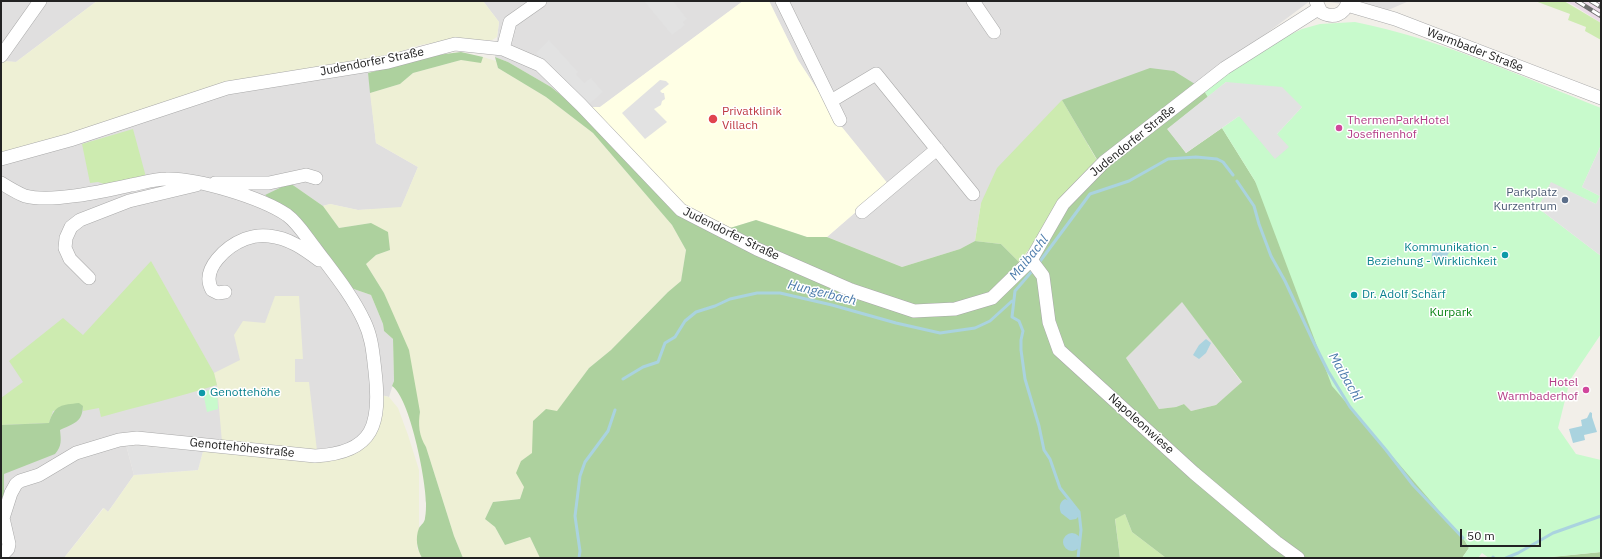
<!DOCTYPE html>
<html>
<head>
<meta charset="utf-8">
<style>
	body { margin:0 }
	#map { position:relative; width:1602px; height:559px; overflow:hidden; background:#f2efe9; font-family:"IBM Plex Sans",sans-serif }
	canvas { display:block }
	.frame { position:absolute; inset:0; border:2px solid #222; pointer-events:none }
	.scale { position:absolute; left:1460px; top:529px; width:81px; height:18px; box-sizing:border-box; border:2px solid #222; border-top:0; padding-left:5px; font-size:12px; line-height:14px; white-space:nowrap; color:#222; -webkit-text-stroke:3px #fff; paint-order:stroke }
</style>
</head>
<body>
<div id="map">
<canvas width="1602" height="559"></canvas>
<div class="frame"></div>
<div class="scale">50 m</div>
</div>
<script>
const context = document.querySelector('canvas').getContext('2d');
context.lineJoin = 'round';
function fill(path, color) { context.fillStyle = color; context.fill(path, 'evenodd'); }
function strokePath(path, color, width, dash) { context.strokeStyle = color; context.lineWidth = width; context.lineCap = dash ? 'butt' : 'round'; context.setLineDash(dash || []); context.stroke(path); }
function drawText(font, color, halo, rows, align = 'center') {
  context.font = font + ' "IBM Plex Sans",sans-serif'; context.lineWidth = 3; context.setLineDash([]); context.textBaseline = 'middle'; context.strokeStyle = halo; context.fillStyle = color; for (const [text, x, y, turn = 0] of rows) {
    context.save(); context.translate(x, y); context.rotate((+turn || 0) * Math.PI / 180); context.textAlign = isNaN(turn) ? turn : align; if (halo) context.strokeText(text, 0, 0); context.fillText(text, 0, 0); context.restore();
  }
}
fill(new Path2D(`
	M1 1H97L16 62 1 61Z
	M483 1H743L600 107H591L582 112 551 87 508 62 495 57 499 22Z
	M769 1H1310L1197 85 981 203 975 241 960 249 902 267 827 237 888 184 841 126 798 60Z
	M1323 1H1409L1386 11Z
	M367 61 376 143 418 167 401 208 358 210 330 204 323 206 290 183 296 217 328 255 348 287 371 295 383 324 384 331 393 339 394 381 389 397 381 395 355 452 203 451 126 445 134 475 108 512 103 508 64 558H1V155L138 115Z
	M1182 301 1242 383 1216 405 1191 411 1184 404 1176 407 1159 409 1126 358Z`), '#e0dfdf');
fill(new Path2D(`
	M1565 1H1601V23L1573 5Z`), '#ebdbe8');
fill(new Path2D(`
	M743 1H769L798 60 841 126 888 184 827 237H807L756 220 730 228 686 215 591 107H600Z`), '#ffffe5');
fill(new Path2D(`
	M97 1H483L499 22 497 37 492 40H451L420 45 378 59 138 115 1 155V61L16 62Z
	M483 57 496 61 498 68 546 97 593 133 672 225 686 250 681 281 668 292 611 350 589 368 557 412 533 453 521 461 524 487 520 499 493 502 485 519 495 527 505 545 530 537 540 558H463L454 536 426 447 421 440 418 421 420 412 384 293 366 264 376 255 390 250 371 223 339 228 323 206 330 204 358 210 401 207 418 167 376 143 370 93 400 84 413 73 461 60 480 62Z
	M275 296H299L303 359H295V382H309L317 451 222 442 217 385 214 373 240 360 234 335 243 321 265 323Z
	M381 395 389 397 398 408 408 435 419 470V529L417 548 422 558H64L104 508 108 512 134 475 198 470 203 451 355 452Z`), '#eef0d5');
fill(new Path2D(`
	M1535 1H1564L1601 23V40L1585 31 1586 27 1568 20 1570 14Z
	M1062 100 1098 162 1019 262 1001 244 975 241 981 203 997 168Z
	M133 129 146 177 104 184 98 182 90 183 82 144Z
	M151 261 214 373 217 385C179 397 140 406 101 417L99 408 83 411V406L53 411 49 423 1 425V398L23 382 9 361 63 318 83 335Z
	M1125 514 1132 532 1166 558H1120L1115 518Z`), '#cdebb0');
fill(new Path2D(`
	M461 52 483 57 481 63 461 60 413 73 400 84 370 93 368 73 437 55Z
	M495 57 508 62 551 87 582 112 686 215 730 228 756 220 807 237H827L902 267 960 249 975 241 1001 244 1019 262 1037 257 1067 205 1102 168 1062 100 1150 68 1174 71 1203 89 1208 97 1168 129 1186 153 1222 128 1255 181 1469 548 1462 558H1166L1132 532 1125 514 1115 519 1120 558H540L530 537 505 545 495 527 485 519 493 502 520 499 524 487 516 473 521 461 532 453 533 421 546 409 557 411 589 368 611 350 668 292 681 281 686 250 672 225 593 133 546 97 498 68ZM1182 302 1242 382 1216 405 1191 411 1184 404 1176 407 1159 409 1126 358Z
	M290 183 323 206 339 228 371 223 388 232 390 250 376 255 366 264 384 293 409 350 420 412C418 424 419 436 426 447L454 536 463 558H422C417 549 415 538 419 528 421 525 425 522 425 518 426 513 426 507 426 503 426 480 410 398 392 386L394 381 393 339 384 331 383 324 371 295 348 287 328 255 296 217 265 195Z
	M79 403 83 406C82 423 74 423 60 430 61 440 62 446 55 454L4 474V495L1 501V425L49 423C55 404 62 405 79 403Z
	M1601 552V558H1541Z`), '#add19e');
fill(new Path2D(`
	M1355 22C1440 39 1520 76 1601 108V145L1582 187 1600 196 1596 204 1551 183 1538 208 1601 256V334L1570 380 1558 428 1576 454 1601 460V552L1541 558H1489L1482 553 1478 558H1462L1469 548 1465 541 1332 386 1255 181 1222 128 1239 116 1277 134 1302 107 1226 82 1208 97 1203 89 1262 48 1302 29 1320 24Z
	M217 388 218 409 207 412 203 392Z`), '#c8facc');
fill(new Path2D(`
	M644 1H673L687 19 683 22 685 25 672 35Z
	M549 40 578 72 576 74 584 83 591 78 603 92 586 107 536 53Z
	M660 80 666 81 669 84 660 91 662 93H664L665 99 662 101 661 105 654 109 667 122 645 139 622 113Z
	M1226 82 1282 87 1302 107 1277 134 1289 147 1275 159 1239 116 1186 153 1167 129Z
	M1601 145V256L1538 208 1551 182 1596 204 1600 196 1582 187Z
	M126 445 203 451 198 470 134 475Z`), '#e2e2e2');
fill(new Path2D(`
	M1448 243 1451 249 1444 261 1438 263 1433 261C1428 251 1439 244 1448 243Z
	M1206 339 1211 343 1206 353 1199 359 1193 355 1199 345Z
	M1590 412 1592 413V417L1597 432 1584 435 1585 440 1573 443 1569 429 1582 426 1581 420 1587 418Z
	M1065 499C1072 501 1078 509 1079 516L1076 519 1070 520 1061 513C1059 508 1059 502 1065 499Z
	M1063 542a9 9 0 1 1 18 0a9 9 0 1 1-18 0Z`), '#aad3df');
strokePath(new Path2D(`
	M1237 181 1254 206 1259 224 1271 256 1285 281 1314 343 1328 371 1350 407 1386 450 1413 485 1463 538
	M1038 264 1090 194 1129 181 1168 159 1196 157 1217 159 1223 162 1233 175
	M1033 270 1015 291 1012 317 1019 321 1023 331 1021 340V350L1025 379 1039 426 1044 450 1050 459 1060 488 1079 512 1081 530 1078 558
	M623 379 643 367 658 362 665 343 675 337 685 321 696 312 715 306 730 299 757 293H780L832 305 896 323 940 333 975 328 990 321 1012 301
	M1493 557 1494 558
	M579 558 580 551 575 516 580 476 585 462 608 431 615 410
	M1506 558 1518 553 1553 533 1601 516`), '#aad3df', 3);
const minor = new Path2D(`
	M782 1 840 120
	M973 1 994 32
	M1316 1 1321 12C1333 19 1345 15 1348 1
	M1347 5 1395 19 1601 98
	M503 49 510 22 540 1
	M1 56 40 1
	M831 101 876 74 973 194
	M1 159 70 140 227 88 388 62 455 44 503 49 540 65 581 105 681 210 757 249 851 290 914 311 955 309 992 298 1031 260 1063 204 1104 162 1225 68 1318 9
	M1 183C9 188 17 193 25 196 52 203 104 191 131 185 142 183 155 179 166 179 198 178 262 198 287 215 298 223 307 238 315 248 332 271 352 295 364 321 372 337 373 354 375 371 381 423 375 453 315 456L137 438 119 440 76 453 39 475 20 481 16 484 11 493 3 518 9 544 8 549 1 556
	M215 183H269L306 175 316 178
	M862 212 937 149
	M1031 260 1043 276 1049 322 1059 350 1194 473 1276 542 1298 558
	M89 278 70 259 65 248 66 238 71 227 80 220 129 201 196 185
	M225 292 218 293 212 290C200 269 227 246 245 239 253 236 261 235 269 236 289 238 304 249 319 260`);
strokePath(minor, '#a9a9a9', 14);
strokePath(minor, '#fff', 13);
const rail = new Path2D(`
	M1577 1 1601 16
	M1591 1 1601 7`);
strokePath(rail, '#707070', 4.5);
strokePath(rail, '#fff', 3, [9]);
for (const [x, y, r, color] of [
	[713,119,5,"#e0444e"],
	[1339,128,4,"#d1479c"],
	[1565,200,4,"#5c6f8a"],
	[1505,255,4,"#0f9aa8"],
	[1354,295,4,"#0f9aa8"],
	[1586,390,4,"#d1479c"],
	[202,393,4,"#0f9aa8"]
]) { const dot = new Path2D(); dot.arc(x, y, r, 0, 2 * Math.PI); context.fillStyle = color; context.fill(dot); strokePath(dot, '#fff', 1.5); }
drawText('12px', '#222', '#fff', [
	["Warmbader Straße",1475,50,21],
	["Judendorfer Straße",372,62,-11],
	["Judendorfer Straße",1133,141,-39],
	["Judendorfer Straße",731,234,26],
	["Napoleonwiese",1141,424,42],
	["Genottehöhestraße",242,448,6]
]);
drawText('12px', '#be3a42', '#fff', [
	["Privatklinik",722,112],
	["Villach",722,126]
], 'left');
drawText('12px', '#b23c85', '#fff', [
	["ThermenParkHotel",1347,121],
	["Josefinenhof",1347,135],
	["Hotel",1578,383,"right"],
	["Warmbaderhof",1578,397,"right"]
], 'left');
drawText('12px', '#4e5e75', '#fff', [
	["Parkplatz",1557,193],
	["Kurzentrum",1557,207]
], 'right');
drawText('12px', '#0d838f', '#fff', [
	["Kommunikation -",1497,248,"right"],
	["Beziehung - Wirklichkeit",1497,262,"right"],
	["Dr. Adolf Schärf",1362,295],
	["Genottehöhe",210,393]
], 'left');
drawText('12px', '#0c8416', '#fff', [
	["Kurpark",1451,313]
]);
drawText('italic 13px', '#4a7aab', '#fff', [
	["Maibachl",1029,258,-51],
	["Hungerbach",822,293,14],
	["Maibachl",1345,377,60]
]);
</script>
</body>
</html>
